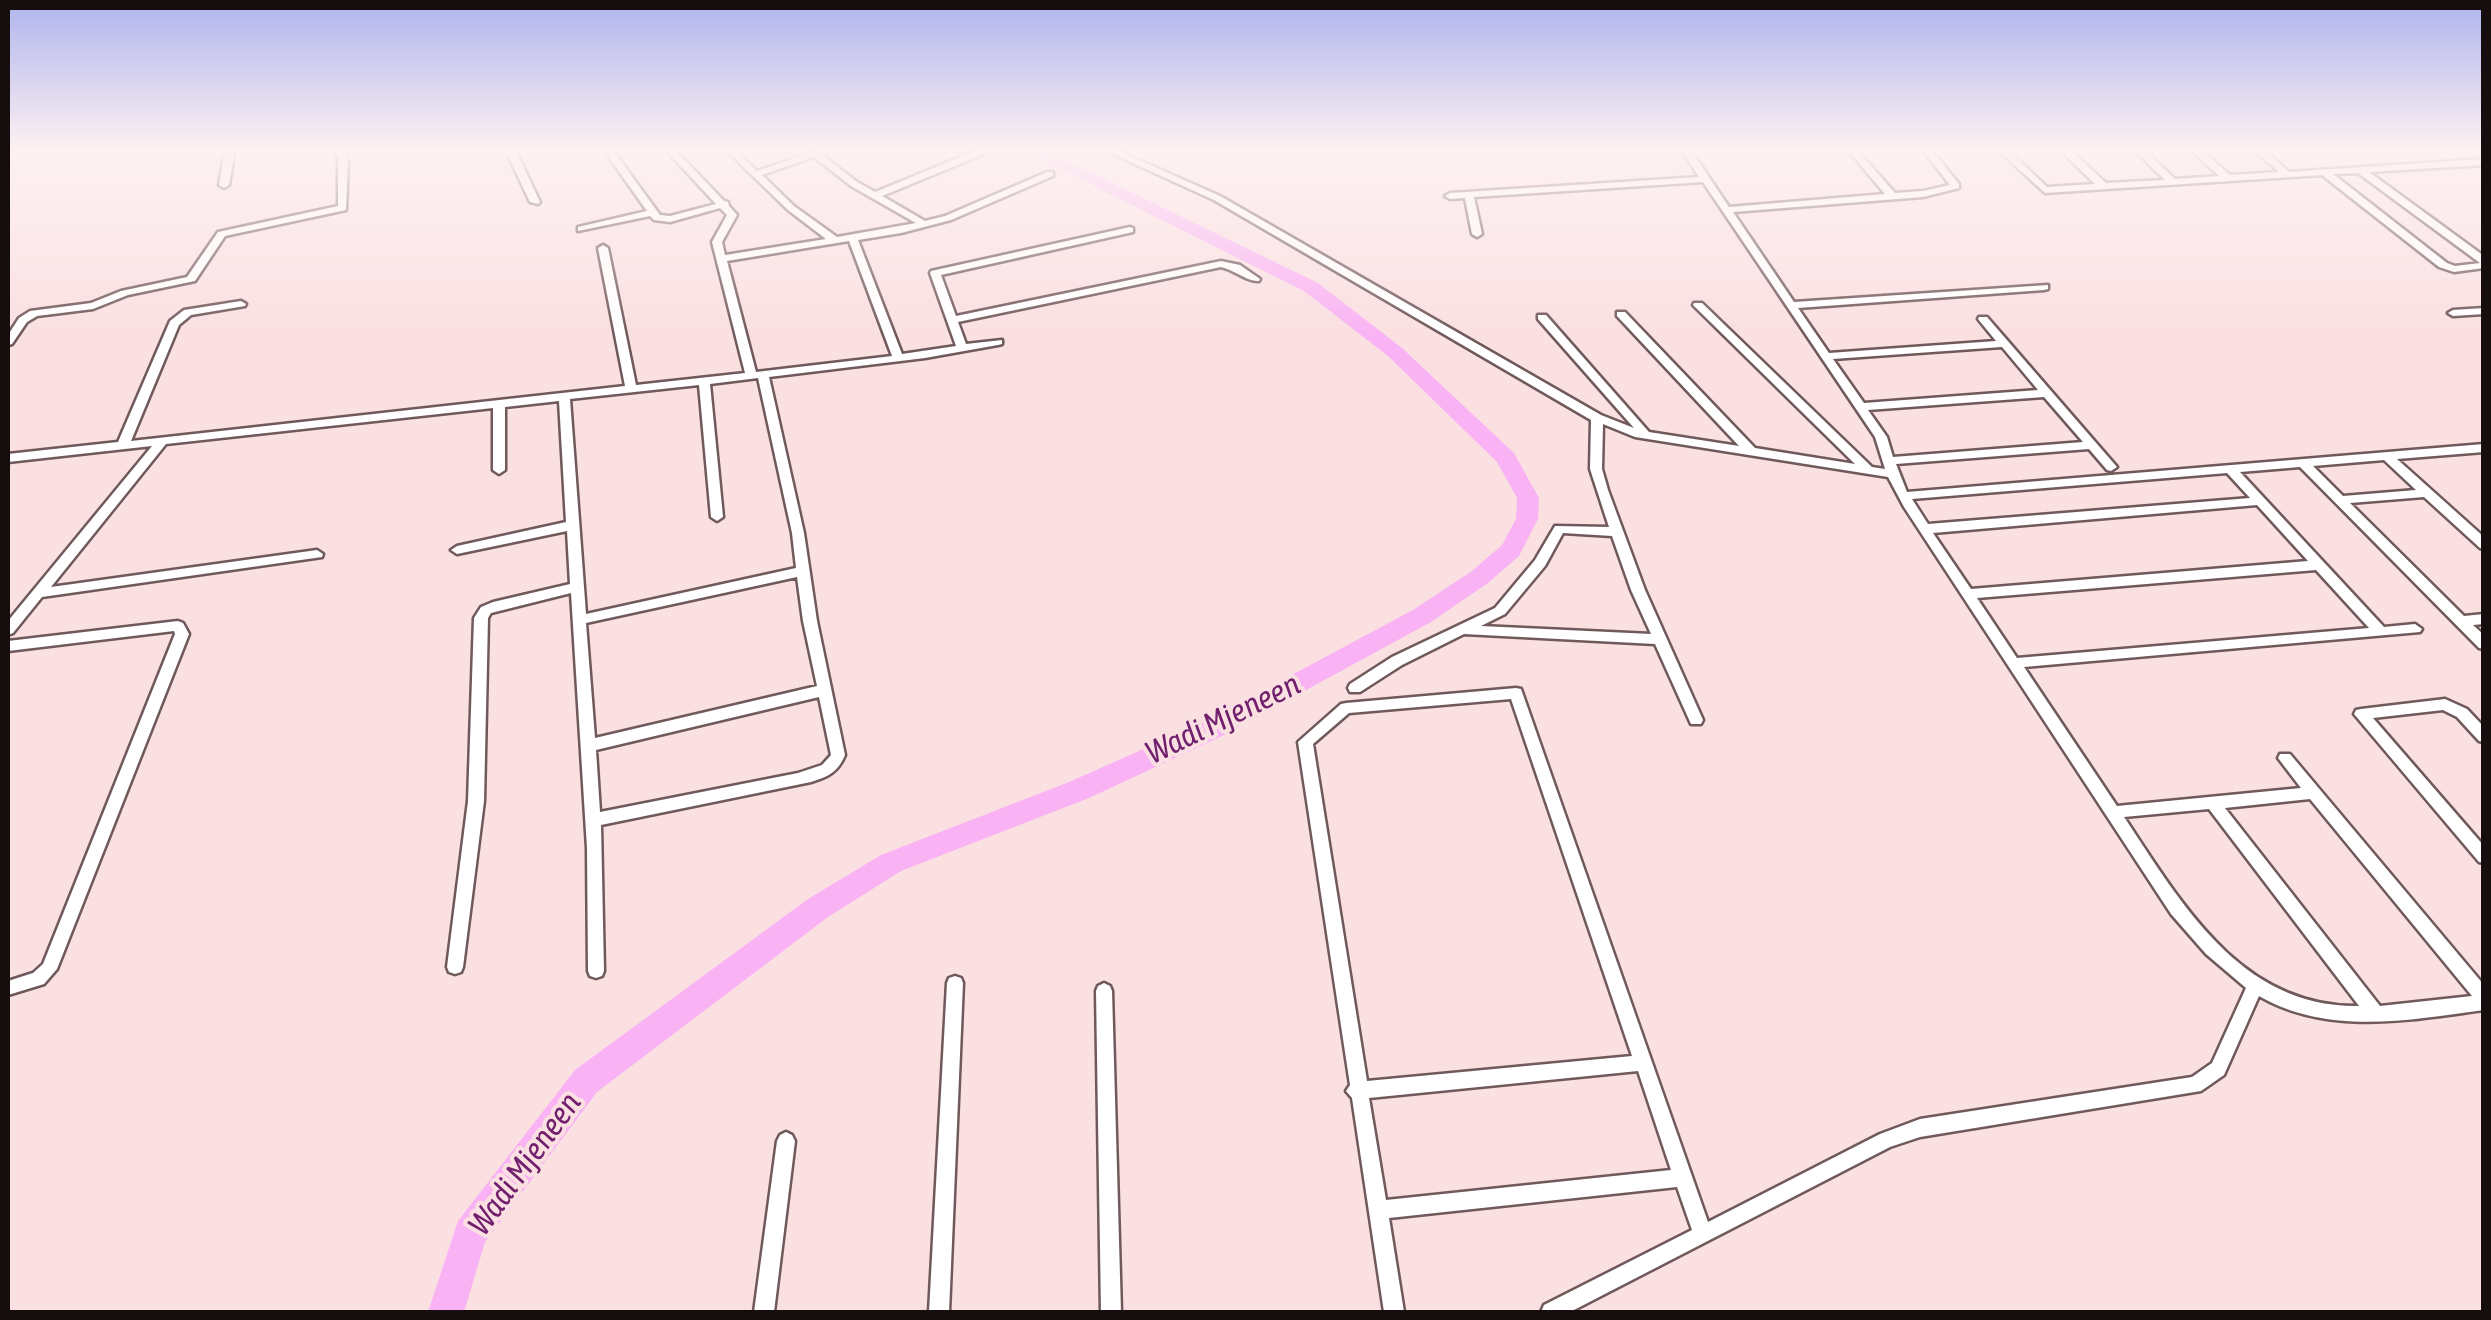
<!DOCTYPE html>
<html>
<head>
<meta charset="utf-8">
<style>
	body { margin:0 }
	#map { position:relative; width:2491px; height:1320px; overflow:hidden; background:#fbe0e2; font-family:"Asap Condensed",sans-serif }
	canvas { display:block }
	.frame { position:absolute; inset:0; border:10px solid #160d0e; pointer-events:none }
</style>
</head>
<body>
<div id="map">
<canvas width="2491" height="1320"></canvas>
<div class="frame"></div>
</div>
<script>
const context = document.querySelector('canvas').getContext('2d');
context.lineJoin = 'round';
function fill(path, color) { context.fillStyle = color; context.fill(path, 'evenodd'); }
function strokePath(path, color, width, dash) { context.strokeStyle = color; context.lineWidth = width; context.lineCap = dash ? 'butt' : 'round'; context.setLineDash(dash || []); context.stroke(path); }
function drawText(font, color, halo, rows, align = 'center') {
  context.font = font + ' "Asap Condensed",sans-serif'; context.lineWidth = 8; context.setLineDash([]); context.textBaseline = 'middle'; context.strokeStyle = halo; context.fillStyle = color; for (const [text, x, y, turn = 0] of rows) {
    context.save(); context.translate(x, y); context.rotate((+turn || 0) * Math.PI / 180); context.textAlign = isNaN(turn) ? turn : align; if (halo) context.strokeText(text, 0, 0); context.fillText(text, 0, 0); context.restore();
  }
}
fill(new Path2D(`
	M1020 149H1042L1318 283 1402 348 1514 453 1539 498 1538 519 1519 556 1488 583 1431 622 1218 738 1089 798 901 871 828 917 597 1092 485 1242 464 1312H428L458 1221 575 1070 808 899 881 855 1069 782 1200 724 1413 610 1472 571 1502 545 1516 519 1517 498 1497 462 1388 356 1304 291Z`), '#f9b3f4');
const minor = new Path2D(`
	M225 149H235L229 185 224 188 219 185Z
	M334 149H344L348 158 346 210 225 236 195 281 128 295 93 309 37 316 27 322 12 344 8 345V335L19 318 30 311 91 303 121 291 187 277 218 232 338 206V158Z
	M505 149H515L540 202 538 204 530 202Z
	M603 149H612L660 215 670 216 716 204 665 149H674L724 201 728 202 729 206 737 215 722 242 725 255 826 239 788 210 725 149H734L757 171 821 149H834L822 155 857 182 875 192 980 149H990L989 152 882 196 925 221 945 216 1047 172H1053V176L951 220 901 233 858 240 902 354 956 346 930 273 931 271 1130 227 1133 228V232L941 275 956 316 1221 261 1240 265 1260 279 1259 281C1247 282 1235 270 1221 267L958 322 966 344 1002 340V344L998 345 925 358 769 377 804 533 817 621 845 755C838 772 828 777 811 782L601 825 604 971 602 976 596 978 590 976 588 971 587 848 571 593 491 613 488 618 484 801 463 967 461 972 455 974 449 972 447 967 468 801 474 618 481 607 493 602 570 584 567 531 457 554 451 550 457 546 566 522 559 401 505 407V470L499 474 493 470V408L166 444 51 587 317 550 323 554 322 557 42 597 13 633 8 635V621L152 446 8 462V454L118 442 170 321 184 310 241 301 246 304 245 306 191 315 179 325 131 441 625 386 598 248 603 245 608 248 636 385 745 373 712 242 727 215 720 208 670 222 654 220 650 216 578 231V227L647 211ZM814 157 851 186 916 223 837 237 794 206 762 175ZM849 241 892 356 756 372 727 261ZM758 378 792 533 796 568 586 614 570 399 699 385 711 517 717 521 723 517 710 384ZM797 577 803 621 817 686 595 738 586 623ZM819 697 831 755 822 765 798 773 600 812 596 750Z
	M1102 149H1114L1220 196 1601 415 1634 428 1538 319V315H1546L1649 432 1739 446 1617 316V312H1625L1755 448 1855 464 1693 305 1694 303H1702L1872 467 1885 469 1875 437 1703 182 1474 197 1482 234 1477 237 1472 234 1465 198 1450 199 1445 196 1450 193 1699 177 1681 149H1690L1729 207 1885 194 1847 149H1856L1895 193 1923 191 1950 185 1922 149H1931L1959 184V188L1923 197 1733 212 1794 302 2048 285V289L2044 290 1798 308 1829 353 1996 341 1978 319 1979 317H1987L2117 467 2111 471 2107 470 2089 449 1896 464 1907 492 2484 444V452L2397 459 2484 537V549L2480 548 2424 497 2350 503 2464 616 2484 614V624L2473 625 2484 635V649L2479 648 2300 467 2240 472 2384 627 2415 624 2422 629 2420 632 2024 667 2117 806 2301 788 2278 758 2280 754H2290L2484 985V1010C2409 1020 2328 1036 2259 996L2224 1075 2201 1091 1920 1137 1890 1147 1570 1312H1541L1544 1305 1692 1230 1677 1187 1389 1218 1404 1312H1384L1352 1098 1346 1091 1350 1085 1298 742 1341 704 1346 703 1516 688 1521 689 1708 1222 1880 1134 1920 1119 2192 1077 2212 1063 2246 988 2206 954 2171 914 1904 507 1888 477 1635 437 1603 424 1602 469 1608 490 1645 590 1703 720 1701 724H1691L1655 644 1464 634 1402 665 1360 692H1350L1348 688 1350 684 1392 657 1495 608 1535 560 1555 526 1609 527 1590 469 1591 420 1214 200ZM2002 347 2038 390 1864 403 1833 359ZM2044 397 2083 442 1893 457 1887 437 1868 410ZM2384 460 2416 490 2343 496 2313 466ZM2227 473 2250 498 1928 524 1912 499ZM2257 505 2308 561 1971 589 1933 533ZM1563 533 1612 536 1631 590 1651 634 1481 626 1505 614 1545 566ZM2316 570 2369 628 2017 658 1977 598ZM1511 699 1632 1056 1367 1081 1313 744 1349 713ZM2310 799 2472 996 2380 1006 2225 808ZM2209 809 2359 1006C2241 1008 2182 904 2124 817ZM1638 1071 1671 1170 1386 1200 1369 1098Z
	M1997 149H2007L2047 187 2095 184 2059 149H2069L2106 183 2165 180 2133 149H2143L2175 179 2219 176 2190 149H2200L2230 175 2279 172 2253 149H2263L2289 172 2484 159V165L2369 172 2484 256V268L2454 272 2439 267 2322 175 2045 193ZM2358 173 2480 263 2455 266 2447 263 2333 174Z
	M2484 308V314L2453 316 2448 313 2453 310Z
	M178 621 183 623 189 634 57 969 44 984 8 995V981L33 973 43 964 175 634 174 631 8 651V641Z
	M2445 699 2467 709 2484 727V742L2479 741 2457 717 2443 710 2373 718 2484 846V863L2479 862 2354 714 2356 710 2361 709Z
	M955 976 961 978 963 983 949 1312H929L947 983 949 978Z
	M1104 983 1110 986 1112 991 1121 1312H1101L1096 991 1098 986Z
	M786 1132 792 1135 795 1141 774 1312H754L777 1141 780 1135Z`);
strokePath(minor, '#70595b', 5);
fill(minor, '#fff');
const sky = context.createLinearGradient(0, 0, 0, 334);
sky.addColorStop(0, '#afb4ed');
sky.addColorStop(0.45, '#fdf1f2');
sky.addColorStop(1, '#fdf1f200');
context.fillStyle = sky;
context.fillRect(0, 0, 2491, 334);
drawText('italic 32px', '#71206e', '#fbe0e2', [
	["Wadi Mjeneen",1223,719,-26],
	["Wadi Mjeneen",525,1164,-54]
]);
</script>
</body>
</html>
